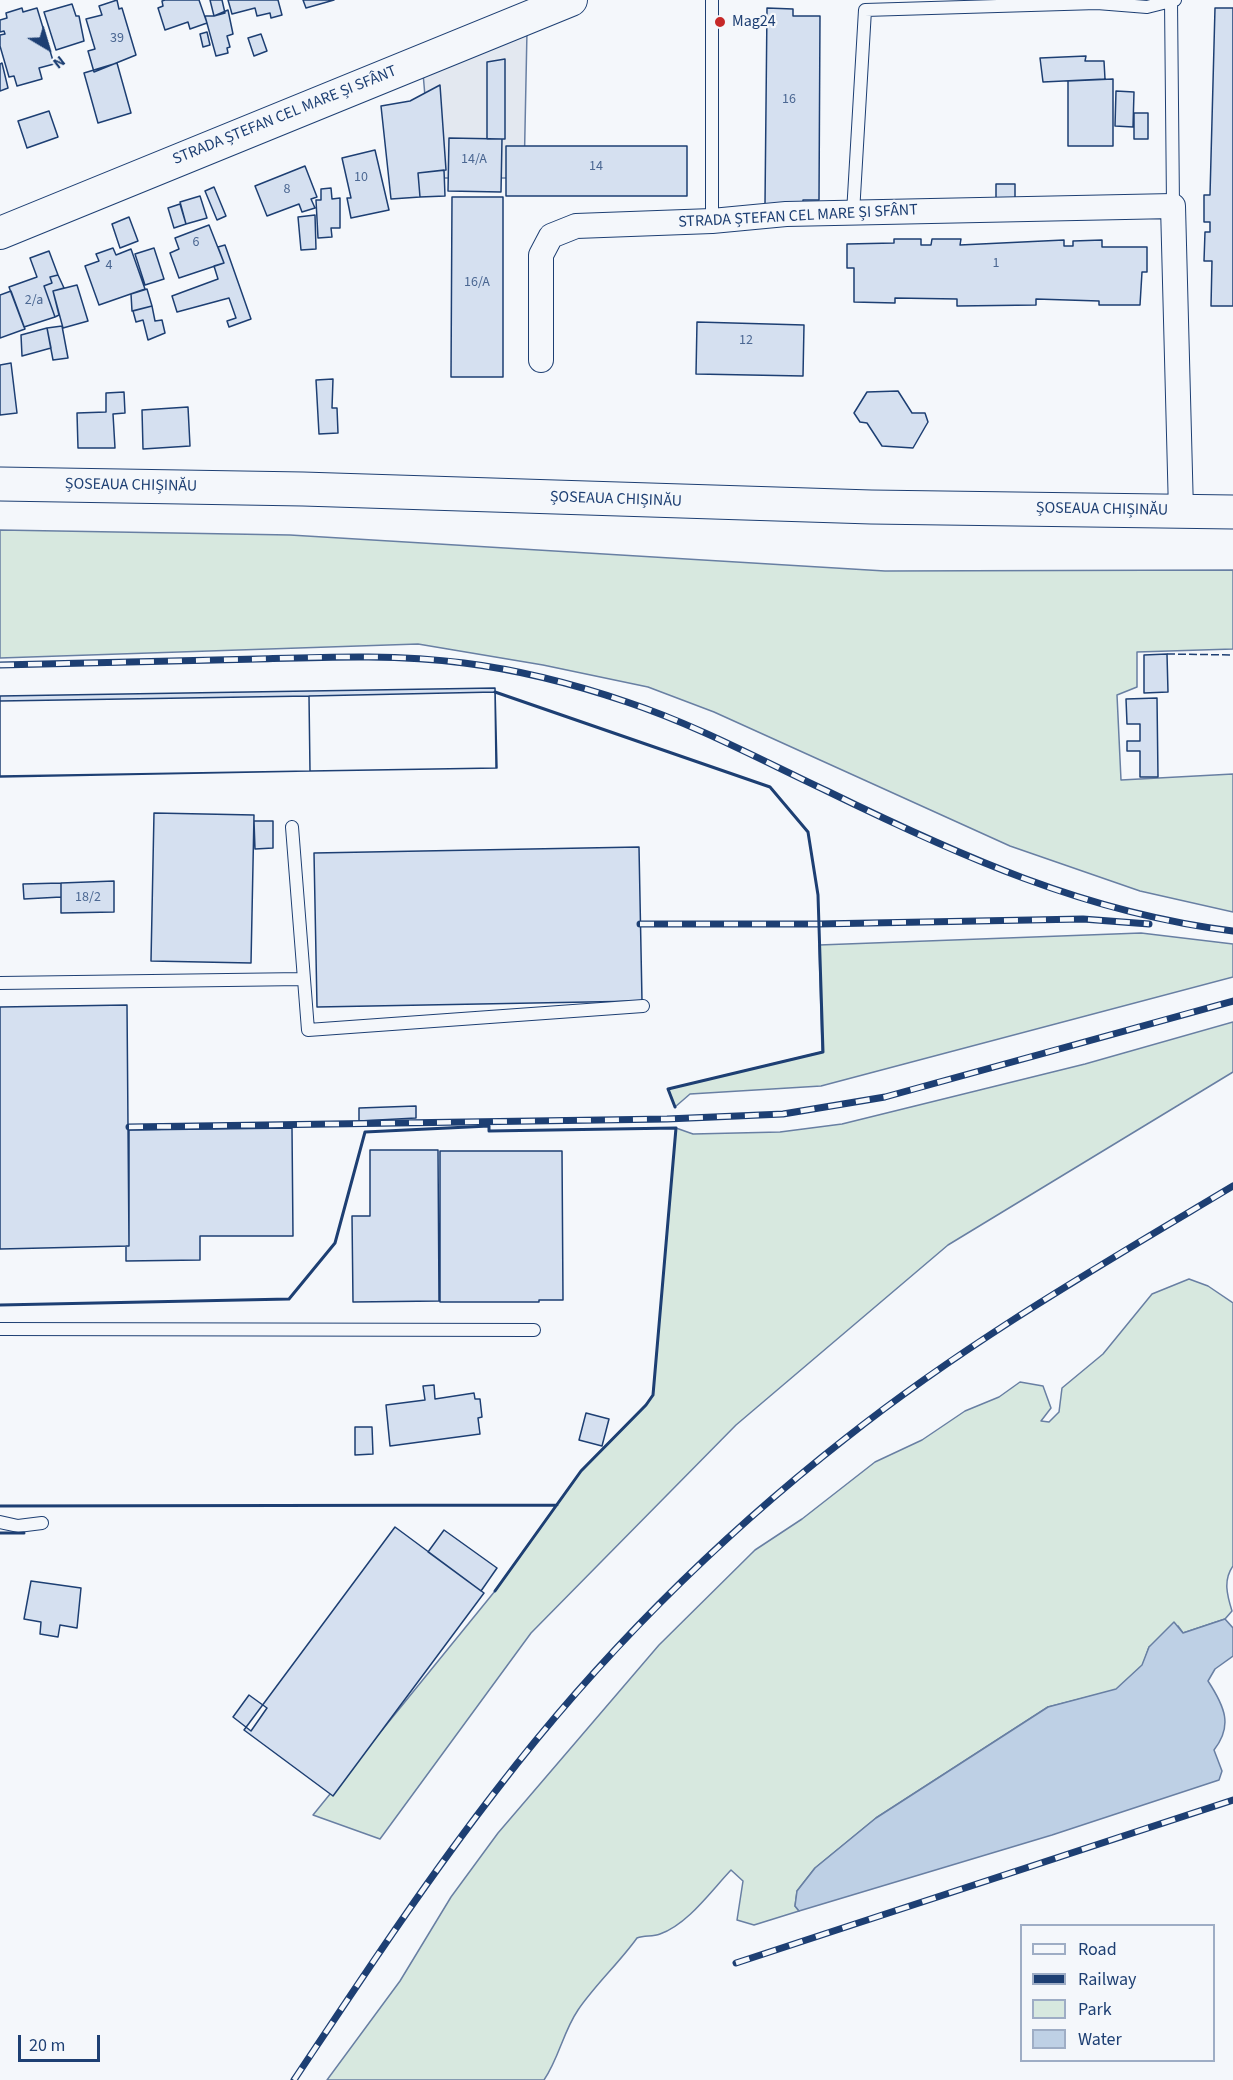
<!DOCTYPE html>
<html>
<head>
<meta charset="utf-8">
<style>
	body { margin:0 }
	#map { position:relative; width:1233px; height:2080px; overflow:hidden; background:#f4f7fb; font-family:"Source Sans 3",sans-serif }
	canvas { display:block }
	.legend { position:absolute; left:1020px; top:1924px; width:195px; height:138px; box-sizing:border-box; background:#f4f7fb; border:2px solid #9eadc5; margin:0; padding:8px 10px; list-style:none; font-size:18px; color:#1d3f73 }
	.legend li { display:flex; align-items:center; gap:12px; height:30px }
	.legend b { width:30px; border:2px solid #9eadc5 }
	.north { position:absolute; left:18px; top:18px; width:60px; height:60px; -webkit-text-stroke:4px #f4f7fb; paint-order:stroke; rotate:142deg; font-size:16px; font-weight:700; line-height:24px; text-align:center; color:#1d3f73 }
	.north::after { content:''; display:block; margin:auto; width:21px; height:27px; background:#1d3f73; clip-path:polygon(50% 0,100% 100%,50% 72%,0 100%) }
	.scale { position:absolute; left:18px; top:2035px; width:82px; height:27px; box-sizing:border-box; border:3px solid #1d3f73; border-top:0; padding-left:8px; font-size:18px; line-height:21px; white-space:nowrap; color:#1d3f73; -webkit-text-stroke:4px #f4f7fb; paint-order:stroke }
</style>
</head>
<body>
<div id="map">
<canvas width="1233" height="2080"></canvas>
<ul class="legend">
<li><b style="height:8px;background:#f4f7fb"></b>Road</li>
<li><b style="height:8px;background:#1d3f73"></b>Railway</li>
<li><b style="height:16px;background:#d7e8df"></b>Park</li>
<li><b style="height:16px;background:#bed0e5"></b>Water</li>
</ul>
<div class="north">N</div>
<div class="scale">20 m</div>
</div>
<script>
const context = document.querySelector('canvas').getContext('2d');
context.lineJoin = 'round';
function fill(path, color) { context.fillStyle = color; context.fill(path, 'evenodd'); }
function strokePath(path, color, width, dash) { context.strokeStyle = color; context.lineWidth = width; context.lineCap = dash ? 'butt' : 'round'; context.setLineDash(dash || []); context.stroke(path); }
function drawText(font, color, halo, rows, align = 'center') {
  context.font = font + ' "Source Sans 3",sans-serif'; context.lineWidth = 4.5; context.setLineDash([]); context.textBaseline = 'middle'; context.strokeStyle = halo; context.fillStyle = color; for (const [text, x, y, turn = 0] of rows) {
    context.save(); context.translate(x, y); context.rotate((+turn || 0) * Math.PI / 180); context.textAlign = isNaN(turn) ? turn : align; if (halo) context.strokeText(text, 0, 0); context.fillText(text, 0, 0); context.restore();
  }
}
const green = new Path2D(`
	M0 530 290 535 885 571 1233 570V649L1137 652V687L1117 695 1121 780 1233 774V912L1140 891 1010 846 714 712 648 687 543 665 418 644 0 658Z
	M1141 933 1233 944V977L821 1086 690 1094 675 1107 668 1089 822 1052 819 945Z
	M1233 1022V1072L948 1245 736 1425 531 1633 380 1839 313 1815 495 1591 581 1471 646 1405 653 1395 676 1128 693 1134 780 1132 842 1124 1085 1064Z
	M1189 1279 1208 1286 1233 1303V1566C1223 1580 1227 1595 1232 1611L1225 1619 1183 1633 1178 1626 1149 1647 1143 1665 1116 1690 1048 1707 876 1818 815 1868 797 1891 795 1906 799 1911 754 1925 737 1920 743 1881 731 1870C711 1891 688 1924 660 1934 652 1937 645 1935 637 1938 619 1963 595 1985 578 2010 563 2032 559 2058 544 2080H327L400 1981 451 1897 498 1833 659 1645 755 1550 802 1519 875 1462 922 1440 965 1411 999 1397 1020 1382 1043 1386 1051 1408 1041 1421 1049 1422 1059 1412 1062 1388 1103 1354 1152 1294Z`);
fill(green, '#d7e8df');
strokePath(green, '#687fa3', 1.5);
const parking = new Path2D(`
	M527 31 524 178H432L423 73Z`);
fill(parking, '#e3e8f0');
strokePath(parking, '#687fa3', 1.5);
const water = new Path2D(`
	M1225 1619 1233 1628V1656L1215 1669 1208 1681C1225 1707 1233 1726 1214 1750L1222 1771 1219 1780 1052 1835 799 1911 795 1906 797 1891 815 1868 876 1818 1048 1707 1116 1689 1142 1665 1149 1647 1174 1622 1183 1633Z`);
fill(water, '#bed0e5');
strokePath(water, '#687fa3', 1.5);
const building = new Path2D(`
	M117 0 119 9 122 8 136 55 94 72 88 51 95 49 86 19 102 15 99 6Z
	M165 0H199L207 23 190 29 188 22 165 30 158 8 163 6 162 1Z
	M210 0H222L225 13 214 16Z
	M228 0H278L282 15 271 18 270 13 257 16 255 8 232 14Z
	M303 0H334L306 8Z
	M72 4 76 16H79L84 41 56 50 44 12Z
	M22 8 23 12 37 8 54 64 39 68 42 79 17 86 14 76 9 77 0 46V35L5 34 4 31 0 32V20L7 18 6 13Z
	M767 8 793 9V16H820L819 200H803V204H765Z
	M1215 8H1233V306H1211L1212 261H1204L1205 232H1210V222H1204V195H1210Z
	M228 10 233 34 227 36 230 47 227 48 228 53 216 56 205 16H214Z
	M207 32 210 45 203 47 200 34Z
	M261 34 267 51 254 56 248 38Z
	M1086 56 1085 61H1104L1105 79 1043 82 1040 58Z
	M505 59V139H487V62Z
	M2 63 8 88 0 91V64Z
	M117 63 131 113 98 123 84 73Z
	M1113 79V146H1068V81Z
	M440 85 446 170 418 173 420 197 391 199 381 106 410 101Z
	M1116 91 1134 92 1133 127 1115 126Z
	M49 111 58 137 27 148 18 121Z
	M1134 113H1148V139H1134Z
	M449 138 502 139 501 192 448 191Z
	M506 146H687V196H506Z
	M375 150 389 210 351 218 347 198H351L342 158Z
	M305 166 317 197 311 199 315 208 302 212 299 204 267 216 255 186Z
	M444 170 445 196 420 197 418 173Z
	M996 184H1015V199H996Z
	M214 187 226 216 217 220 205 191Z
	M331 188 332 199 340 198V228H331L332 237 318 238 316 200H321V189Z
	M200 196 207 218 186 224 180 202Z
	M452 197H503V377H451Z
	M180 204 186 224 174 228 168 208Z
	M315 215 316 249 301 250 298 217Z
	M129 217 138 241 120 248 112 224Z
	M209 225 224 263 179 278 170 253 179 249 175 238Z
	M894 239H921V245H931L932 239H961L960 245 1064 240V246H1073V241L1102 240V247H1147V272H1142L1140 305H1099V301L1036 299V305L957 306V299L895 298V303L854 302V268H847V244L894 243Z
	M225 245 251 319 229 327 227 321 236 318 229 298 177 312 172 296 218 279 214 266 224 263 218 247Z
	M113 248 116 255 131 249 145 289 99 305 85 266 99 261 96 254Z
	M154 248 164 279 145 285 135 254Z
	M49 251 58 275 50 277 52 283 44 286 55 317 24 327 9 287 37 277 30 258Z
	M58 275 64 288 53 291 59 315 55 317 44 286 52 283 50 277Z
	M77 285 88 321 63 328 53 291Z
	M147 289 152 306 132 311 131 294Z
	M11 291 25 329 0 338V295Z
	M152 306 155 321 162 320 165 333 148 340 143 320 136 322 133 311Z
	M697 322 804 325 803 376 696 374Z
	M62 326 68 358 53 360 47 328Z
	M47 328 51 348 22 356 21 335Z
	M11 363 17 413 0 415V365Z
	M333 379 332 408H337L338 433 319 434 316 380Z
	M898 391 912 413H925L928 422 913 448 882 446 867 423 860 422 854 413 867 392Z
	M124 392 125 413 113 414 115 448H78L77 413 106 412V393Z
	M188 407 190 446 143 449 142 410Z
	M1167 654 1168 692 1144 693V655Z
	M495 688 497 768 0 776V696Z
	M495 692 496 768 310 771 309 696Z
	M309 696 310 771 0 777V701Z
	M1157 698 1158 777H1140V751H1127V741H1140V724H1127L1126 699Z
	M154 813 254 815 251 963 151 961Z
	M254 821H273V848L255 849Z
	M639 847 642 1001 317 1007 314 853Z
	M114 881V912L61 913V883Z
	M61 883V897L24 899 23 884Z
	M127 1005 129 1246 0 1249V1007Z
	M416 1106V1118L359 1121V1108Z
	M292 1128 293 1236H200V1260L126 1261V1246H129V1130Z
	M370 1150H438L439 1301 353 1302 352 1216H370Z
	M440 1151H562L563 1300H539V1302H440Z
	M434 1385 435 1399 474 1393 475 1399H480L482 1417 478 1418 480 1434 390 1446 386 1405 425 1400 423 1386Z
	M586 1413 609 1419 602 1446 579 1440Z
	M355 1427H372L373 1454 355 1455Z
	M395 1527 484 1593 333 1796 244 1730Z
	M444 1530 497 1568 481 1591 428 1552Z
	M31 1581 81 1588 77 1628 60 1625 58 1637 40 1634 41 1622 24 1619Z
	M249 1695 267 1708 251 1731 233 1717Z`);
fill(building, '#d5e0f0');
strokePath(building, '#1d3f73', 1.5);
const service = new Path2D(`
	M712 0V221
	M1171 1 1173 206
	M853 213 865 10 1097 3 1147 7 1175 0
	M292 827 308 1030 643 1006
	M0 983 303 979
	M0 1329 534 1330
	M0 1522 18 1526 42 1523`);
const minor = new Path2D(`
	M541 360V255L551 236 576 226 712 221 786 214 1173 206 1181 511`);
const tertiary = new Path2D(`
	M0 233 571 0`);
const trunk = new Path2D(`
	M0 484 303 489 871 507 1233 512`);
strokePath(service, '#1d3f73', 14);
strokePath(minor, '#1d3f73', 26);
strokePath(tertiary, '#1d3f73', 34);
strokePath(trunk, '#1d3f73', 35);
strokePath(service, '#f4f7fb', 12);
strokePath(minor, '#f4f7fb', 24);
strokePath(tertiary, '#f4f7fb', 32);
strokePath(trunk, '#f4f7fb', 33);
const rail = new Path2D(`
	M0 665C86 663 172 661 258 659 326 657 396 654 464 663 520 670 574 684 627 702 696 725 761 760 827 791 958 855 1086 913 1233 931
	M640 924H818L1083 919 1149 924
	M129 1127 667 1119 783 1114 885 1097 1233 1001
	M736 1963 1233 1800
	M294 2080C360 1981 425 1882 498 1788 598 1658 717 1539 846 1438 967 1342 1101 1265 1233 1186`);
strokePath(rail, '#1d3f73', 7);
strokePath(rail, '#f4f7fb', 4.5, [14]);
strokePath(new Path2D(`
	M1167 654 1233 655`), '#1d3f73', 1.5, [8, 3]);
strokePath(new Path2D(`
	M495 692 770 787 808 832 818 895 823 1052 668 1089 675 1107
	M0 1305 289 1299 335 1243 365 1132 489 1126V1131L676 1128 653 1395 646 1405 581 1471 495 1591
	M0 1506 557 1505
	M0 1533H24`), '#1d3f73', 3);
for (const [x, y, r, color] of [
	[720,22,6,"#c62828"]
]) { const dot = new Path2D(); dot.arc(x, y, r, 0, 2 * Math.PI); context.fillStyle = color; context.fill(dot); strokePath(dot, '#f4f7fb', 2); }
drawText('14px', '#4b6792', null, [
	["39",117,39],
	["16",789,100],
	["14/A",474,160],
	["14",596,167],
	["10",361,178],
	["8",287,190],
	["6",196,243],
	["1",996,264],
	["4",109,266],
	["16/A",477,283],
	["2/a",34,301],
	["12",746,341],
	["18/2",88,898]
]);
drawText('16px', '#1d3f73', '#f4f7fb', [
	["Mag24",732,22]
], 'left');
drawText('16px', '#1d3f73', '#f4f7fb', [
	["STRADA ȘTEFAN CEL MARE ȘI SFÂNT",285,116,-22],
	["STRADA ȘTEFAN CEL MARE ȘI SFÂNT",798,217,-3],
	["ȘOSEAUA CHIȘINĂU",131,486,1],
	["ȘOSEAUA CHIȘINĂU",616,500,2],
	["ȘOSEAUA CHIȘINĂU",1102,510,1]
]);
</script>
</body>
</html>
